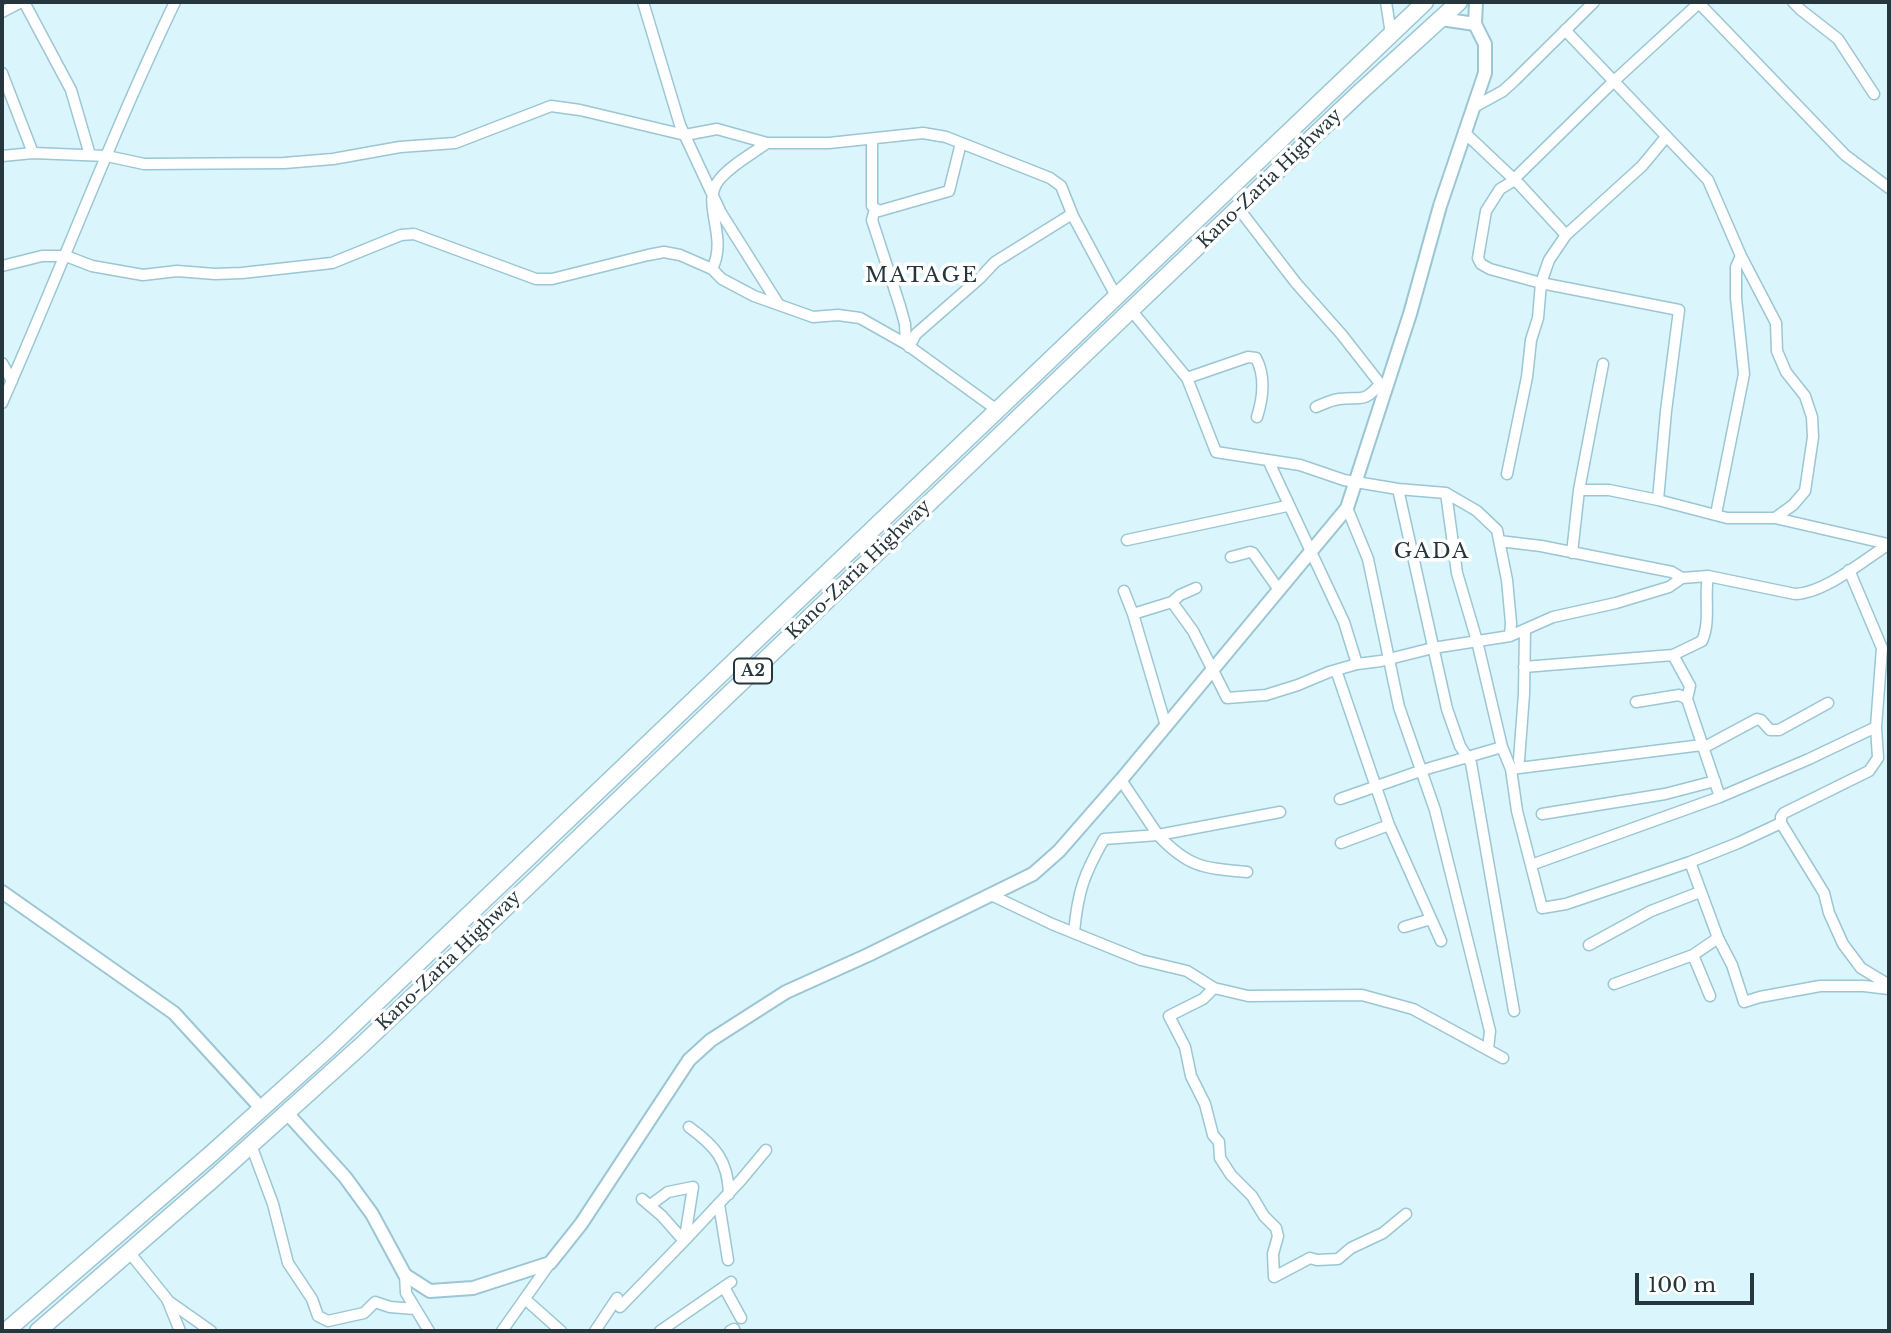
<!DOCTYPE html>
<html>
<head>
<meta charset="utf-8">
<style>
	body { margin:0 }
	#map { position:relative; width:1891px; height:1333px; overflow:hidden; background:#dbf5fd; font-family:"Libre Baskerville",serif }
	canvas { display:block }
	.frame { position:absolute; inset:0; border:4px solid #25373c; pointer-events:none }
	.scale { position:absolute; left:1635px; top:1273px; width:119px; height:32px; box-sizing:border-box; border:4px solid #25373c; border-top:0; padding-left:9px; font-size:21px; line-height:24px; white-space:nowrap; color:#25373c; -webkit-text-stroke:5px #fff; paint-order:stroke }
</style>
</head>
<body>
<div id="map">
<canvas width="1891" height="1333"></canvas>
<div class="frame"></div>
<div class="scale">100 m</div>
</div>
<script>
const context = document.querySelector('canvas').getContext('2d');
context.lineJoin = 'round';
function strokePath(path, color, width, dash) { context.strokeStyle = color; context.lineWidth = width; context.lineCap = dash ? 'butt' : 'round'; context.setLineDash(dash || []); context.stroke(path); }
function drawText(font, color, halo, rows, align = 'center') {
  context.font = font + ' "Libre Baskerville",serif'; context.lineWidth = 7; context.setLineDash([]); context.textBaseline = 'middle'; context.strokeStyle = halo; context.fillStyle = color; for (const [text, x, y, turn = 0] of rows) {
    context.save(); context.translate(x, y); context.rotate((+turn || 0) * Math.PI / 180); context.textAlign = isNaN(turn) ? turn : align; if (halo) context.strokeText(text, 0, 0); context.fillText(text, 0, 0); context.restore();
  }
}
const minor = new Path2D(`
	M24 2 71 90 90 155
	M643 2 680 125 721 213 779 305
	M1386 2 1391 34
	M1698 2 1845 155 1889 188
	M1793 2 1801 10 1838 39 1874 94
	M2 12 21 2
	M1565 30 1708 180 1741 256 1776 323 1777 351 1786 372 1805 396 1812 417 1813 437 1805 491 1793 505 1775 518
	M2 73 33 153 2 156
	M1474 107 1503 91 1514 81 1594 2
	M1464 132 1520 185 1566 235
	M872 139V206L879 211 949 191 961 143
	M33 153 107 156 144 164 284 163 333 159 400 147 455 143 551 106 580 110 685 135 717 129 767 143H829L923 133 946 137 1050 178 1061 186 1073 216 1116 296
	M875 209 872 220 900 306 905 324 906 344
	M1239 209 1296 283 1342 335 1385 390
	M2 266 42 256H66L92 266 143 275 177 271 215 274 242 273 332 263 401 235 414 234 536 279H552L648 255 664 252 680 255 712 269 722 279 754 296 813 317 838 315 860 318 906 344 997 410
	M712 269C729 236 700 204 719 180 731 165 752 154 767 143
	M1131 310 1187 378 1216 452 1300 465 1344 480 1398 489 1446 493 1477 511 1497 530 1507 580 1511 623 1510 636
	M909 347 916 334 980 278 995 262 1072 214
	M2 363 12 381
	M1187 378 1248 357 1256 358C1266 377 1263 398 1257 417
	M2 403C61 270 112 133 175 2
	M1316 407C1323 404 1331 400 1339 399 1362 396 1363 404 1380 384
	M1268 460 1344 622 1357 664
	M1507 474 1527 377 1531 340 1538 318 1541 283 1549 260 1566 235 1642 166 1666 137
	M1398 489 1447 709 1460 746 1471 763 1514 1011
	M1579 490H1609L1658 500 1727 518H1775L1888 544
	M1446 493 1457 573 1477 641 1502 747 1511 769 1517 811 1542 908 1566 904 1690 862 1738 843 1781 823
	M1658 500 1666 411 1679 310 1541 283 1490 269 1481 264 1478 258 1486 211 1500 189 1510 183 1614 81 1699 3
	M1347 508 1368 559 1399 707 1435 810 1490 1031 1488 1049
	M1716 514 1744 374 1736 298V267L1741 256
	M1127 540 1287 506
	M1499 541 1541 546 1672 572 1682 578
	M1572 553 1579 490 1603 364
	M1231 557 1250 552 1253 553 1279 590
	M1849 570 1882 648 1876 727 1878 758 1869 771 1784 813 1781 817V823L1824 893 1829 913 1843 944 1861 968 1889 985
	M1124 591 1133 614 1166 726
	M1172 602 1180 595 1196 588
	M1133 614 1172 602 1193 631 1227 698 1266 695 1298 685 1329 672 1357 664 1381 661 1433 648 1510 636 1553 617 1616 603 1669 587 1682 578 1708 576 1795 594C1825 593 1864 560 1889 544
	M1673 655 1702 641C1711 621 1704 597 1708 576
	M1524 667 1673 655 1690 686 1687 699 1720 797
	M1336 670 1389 825 1441 941
	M1636 702 1679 695 1687 699
	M1703 748 1757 719 1761 720 1770 730H1779L1828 703
	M1519 760 1524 694 1525 630
	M1511 769 1702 745
	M1340 799 1423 770 1502 747
	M1542 814 1665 794 1715 781
	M1341 843 1389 825
	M1690 862 1718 938 1732 965 1744 1002 1760 997 1820 986H1864L1889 989
	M1531 865 1720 797 1809 759 1876 727
	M1247 872C1204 868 1189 868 1158 835L1280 812
	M991 895 1052 924 1141 960 1187 971 1214 988 1248 996 1362 995 1413 1009 1503 1058
	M1404 927 1431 919
	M1074 932C1078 891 1084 874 1104 839L1158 835 1121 780
	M1589 945 1651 911 1700 892
	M1693 955 1710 996
	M1614 984 1693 955 1718 938
	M1214 988 1203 999 1169 1016 1185 1047 1191 1076 1205 1104 1213 1135 1219 1142 1220 1158 1231 1175 1252 1196 1264 1216 1276 1228 1278 1236 1273 1254 1274 1277 1310 1258 1317 1260 1338 1259 1351 1248 1383 1233 1406 1214
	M689 1127C715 1146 728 1160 729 1194
	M251 1145 273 1204 288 1263 312 1299 318 1316 328 1321 364 1313 375 1302 390 1307 415 1309
	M653 1203 668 1192 693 1187 685 1237
	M719 1204 728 1260
	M684 1241 741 1180 766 1150
	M129 1252 167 1299 180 1331
	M405 1275 406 1293 429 1331
	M724 1287 741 1318
	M525 1299 561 1331
	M167 1300 211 1331
	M620 1307 684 1241 662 1216 642 1199
	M502 1331 550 1263
	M595 1331 617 1298
	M660 1331 731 1282
	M730 1331 734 1329`);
const tertiary = new Path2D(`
	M1441 19 1475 24
	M2 892 174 1013 261 1108
	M287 1113 345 1177 372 1214 405 1275 430 1291 473 1288 550 1263 581 1224 689 1060 711 1040 786 992 868 955 1033 874 1059 851 1121 780 1347 508 1410 314 1440 206 1485 73V44L1475 24 1476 2`);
const trunk = new Path2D(`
	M6 1331 211 1154 328 1049 1425 2
	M38 1331 213 1179 363 1044 1131 310 1358 94 1459 2`);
strokePath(minor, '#9bc6d3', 13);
strokePath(tertiary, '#9bc6d3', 16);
strokePath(trunk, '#9bc6d3', 19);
strokePath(minor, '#fff', 10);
strokePath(tertiary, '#fff', 12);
strokePath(trunk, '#fff', 16);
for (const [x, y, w] of [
	[753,671,38]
]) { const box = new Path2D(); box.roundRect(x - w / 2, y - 12.5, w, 25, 5); context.fillStyle = '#fff'; context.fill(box); strokePath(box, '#25373c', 2); }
drawText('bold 16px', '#25373c', null, [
	["A2",753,671]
]);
drawText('18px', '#25373c', '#fff', [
	["Kano-Zaria Highway",1270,179,-44],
	["Kano-Zaria Highway",859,570,-44],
	["Kano-Zaria Highway",449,961,-44]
]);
context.letterSpacing = '2px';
drawText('21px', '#25373c', '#fff', [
	["MATAGE",922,276],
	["GADA",1432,552]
]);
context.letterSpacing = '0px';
</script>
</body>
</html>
